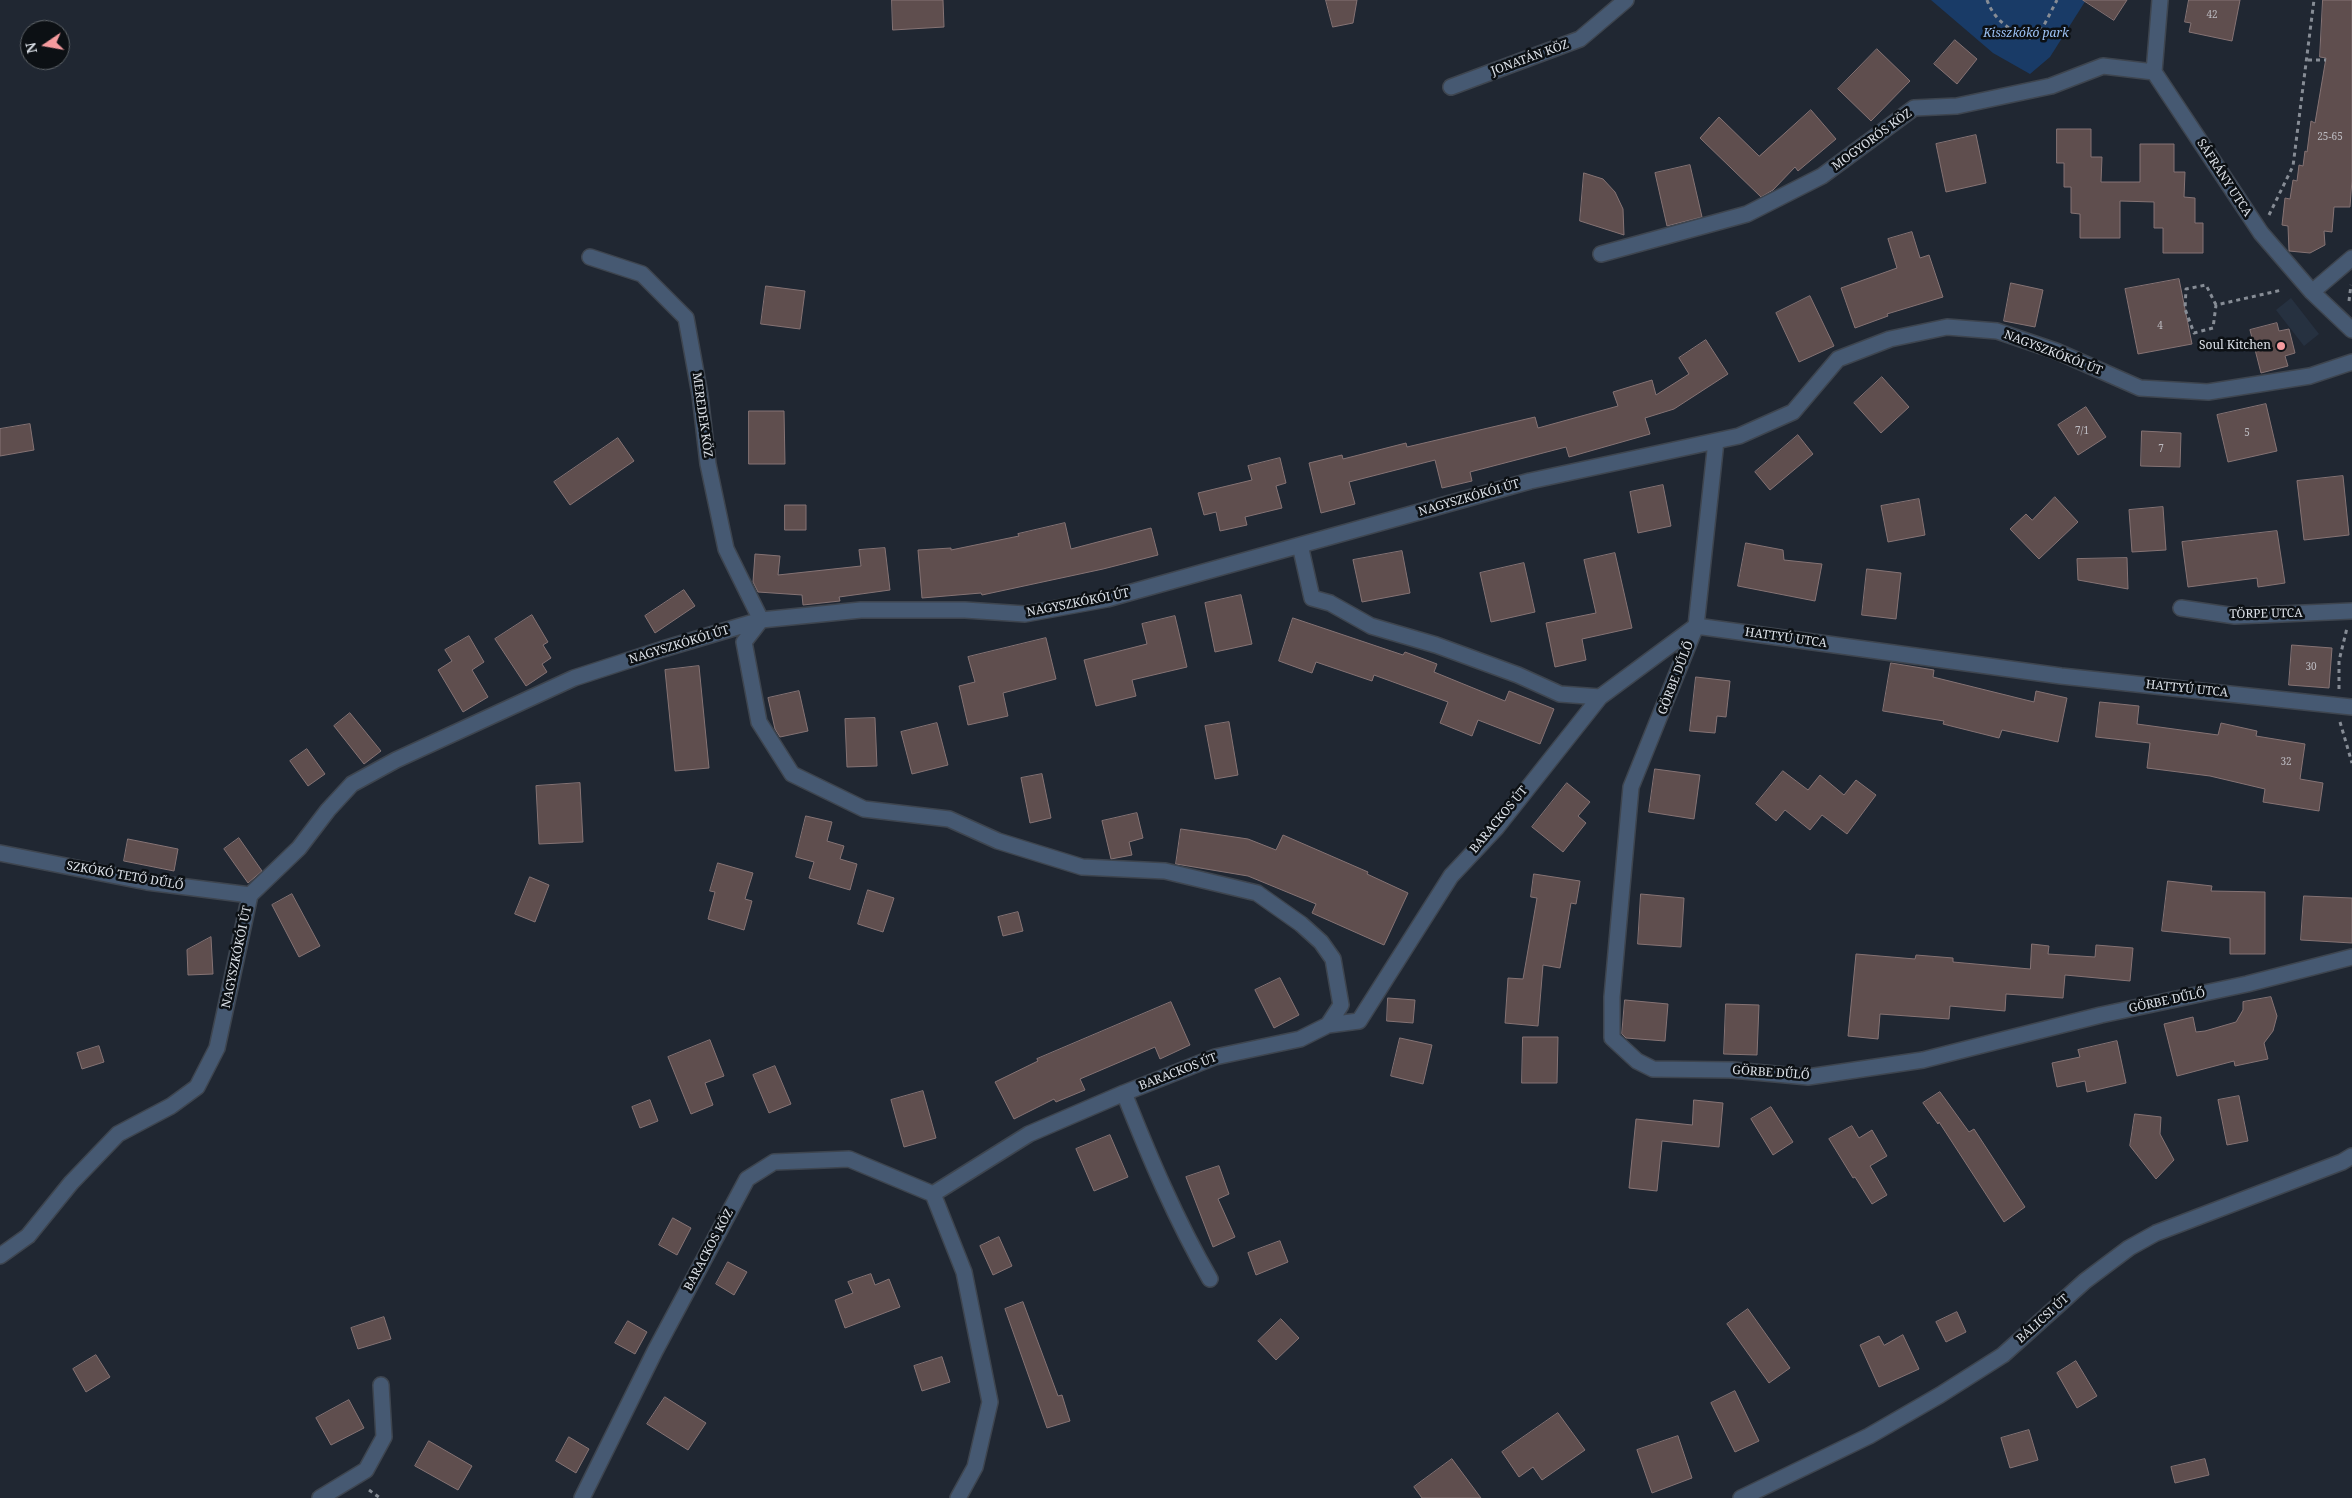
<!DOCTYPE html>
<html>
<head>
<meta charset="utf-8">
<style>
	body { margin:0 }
	#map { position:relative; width:2352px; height:1498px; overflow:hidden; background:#202732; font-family:"Noto Serif",serif }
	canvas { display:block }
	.north { position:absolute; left:20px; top:20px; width:50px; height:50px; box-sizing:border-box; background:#0c1014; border:1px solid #5f6469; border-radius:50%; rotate:258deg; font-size:14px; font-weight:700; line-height:20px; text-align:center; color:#dce1e8 }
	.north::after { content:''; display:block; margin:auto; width:18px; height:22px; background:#f59b9e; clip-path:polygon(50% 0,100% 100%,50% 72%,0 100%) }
</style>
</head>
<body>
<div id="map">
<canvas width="2352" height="1498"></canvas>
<div class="north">N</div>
</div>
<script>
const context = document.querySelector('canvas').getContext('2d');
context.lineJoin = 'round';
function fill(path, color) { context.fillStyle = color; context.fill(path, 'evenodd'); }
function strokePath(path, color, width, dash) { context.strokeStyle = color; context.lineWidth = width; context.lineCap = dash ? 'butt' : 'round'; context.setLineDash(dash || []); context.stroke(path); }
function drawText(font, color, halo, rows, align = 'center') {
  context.font = font + ' "Noto Serif",serif'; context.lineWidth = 5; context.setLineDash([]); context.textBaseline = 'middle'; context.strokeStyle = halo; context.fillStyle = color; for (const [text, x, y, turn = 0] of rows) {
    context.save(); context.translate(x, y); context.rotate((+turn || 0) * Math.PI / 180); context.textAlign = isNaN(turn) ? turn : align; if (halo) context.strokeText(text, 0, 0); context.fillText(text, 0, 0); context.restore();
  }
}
fill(new Path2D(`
	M2291 298 2319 334 2304 346 2276 310Z`), '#263140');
fill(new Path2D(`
	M1931 0H2086L2050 57 2030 74 1993 53Z`), '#193b67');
const building = new Path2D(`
	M892 0H943L944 27 893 30Z
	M1326 0H1357L1353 23 1333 27Z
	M2083 0H2127L2114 20Z
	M2189 0H2240L2232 41 2189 32 2191 23 2185 22Z
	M2323 0H2352V180L2350 207H2334L2332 232 2324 231 2325 245 2310 253 2289 251 2288 226 2282 225 2285 198 2290 199 2293 180 2297 181 2299 165 2303 166 2305 151 2307 152 2311 121 2315 123 2326 58 2320 57Z
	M1955 40 1977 59 1957 84 1934 64Z
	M1877 49 1910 81 1871 121 1838 89Z
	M1811 110 1836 139 1798 171 1795 167 1773 190 1761 197 1700 138 1719 117 1759 156Z
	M2057 129H2091V157H2102L2101 182H2140V144H2174V172H2185L2184 197 2195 198V223H2203V253H2163V228H2154V202L2120 201V238H2080V214L2071 213V187H2064V163H2057Z
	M1976 135 1986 183 1946 192 1936 144Z
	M1690 165 1702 217 1667 226 1655 173Z
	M1584 173 1603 179 1615 192 1623 209 1624 235 1580 221Z
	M1912 232 1920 258 1929 255 1943 297 1887 314 1888 316 1855 328 1841 288 1897 268 1888 239Z
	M2179 279 2192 344 2138 354 2125 289Z
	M2011 283 2043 290 2035 327 2004 321Z
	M766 286 805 291 800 329 761 324Z
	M1810 296 1834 346 1799 362 1776 313Z
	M2277 323 2279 331 2289 329 2295 353 2285 356 2288 366 2261 373 2250 330Z
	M1706 340 1728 374 1674 409 1645 418 1650 434 1569 457 1566 447 1470 472 1472 481 1442 488 1435 460 1349 482 1355 504 1321 513 1309 463 1342 455 1343 459 1406 443 1407 447 1535 417 1538 428 1618 406 1613 392 1652 380 1656 395 1689 374 1679 358Z
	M1882 377 1909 407 1881 433 1854 403Z
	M2266 404 2277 451 2228 462 2217 415Z
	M2086 407 2106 437 2078 455 2058 425Z
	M749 411H784L785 464H749Z
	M30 424 34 450 0 456V429Z
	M2142 431 2181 433 2180 467 2141 466Z
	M1798 435 1813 454 1770 490 1755 472Z
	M618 438 634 461 570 505 554 482Z
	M1280 458 1286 483 1276 486 1282 508 1245 517 1247 525 1220 531 1216 512 1204 515 1198 493 1252 480 1248 466Z
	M2343 476 2349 535 2304 540 2297 481Z
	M1663 485 1671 526 1638 533 1630 492Z
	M2055 497 2078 522 2039 559 2010 529 2026 514 2032 520Z
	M1919 499 1925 535 1888 542 1881 506Z
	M785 505H806V530H785Z
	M2163 507 2166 550 2132 552 2129 510Z
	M1065 523 1071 549 1151 528 1158 555 1103 569 982 595 981 593 922 598 918 550 951 548V550L1019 536 1018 534Z
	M2277 531 2285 583 2258 587 2257 578 2188 587 2182 542Z
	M1746 543 1783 550 1784 560 1822 564 1815 601 1738 586Z
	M885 548 890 590 839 597 840 601 803 605 802 595 758 592 753 582 755 554 780 556 778 575 861 566 859 550Z
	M1402 551 1410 593 1362 602 1353 560Z
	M1615 553 1632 628 1582 639 1586 660 1555 667 1546 623 1596 613 1584 560Z
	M2127 558 2128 589 2078 580 2077 559Z
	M1524 563 1535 612 1491 622 1480 573Z
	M1867 569 1901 573 1896 619 1862 615Z
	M684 590 695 606 655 633 645 616Z
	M1241 595 1252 644 1215 652 1205 603Z
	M532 615 548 642 543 645 551 658 542 664 547 672 526 686 495 639Z
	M1175 616 1187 667 1132 680 1136 696 1096 706 1084 660 1147 644 1142 624Z
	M1293 618 1403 655 1405 652 1437 664 1434 672 1505 701 1509 691 1554 709 1540 744 1478 720 1472 736 1440 723 1448 702 1374 675 1372 681 1316 662 1312 673 1279 661Z
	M469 636 484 662 472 670 488 697 463 712 438 670 452 661 445 650Z
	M1046 638 1056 679 1003 693 1008 716 968 725 959 686 975 682 968 657Z
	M2292 645 2332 648 2329 688 2289 685Z
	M1891 663 1934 670 1933 677 2034 702 2036 691 2067 698 2058 742 2002 730 1999 738 1943 724 1944 721 1883 711Z
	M699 666 709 768 675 771 665 670Z
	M1696 677 1730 681 1726 717 1717 716 1715 733 1690 731Z
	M799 691 808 731 780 737 775 729 768 698Z
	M2100 702 2139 706 2137 724 2218 735 2221 723 2257 731 2256 736 2305 744 2300 779 2323 783 2319 811 2263 802 2265 789 2210 776 2147 768 2150 743 2096 737Z
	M350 713 381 751 364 764 334 726Z
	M875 718 877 766 847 767 845 719Z
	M1229 722 1238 775 1215 779 1205 726Z
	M937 723 948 765 912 774 901 732Z
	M307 749 325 774 308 786 290 761Z
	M1655 769 1700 775 1694 819 1649 812Z
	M1783 771 1808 790 1820 775 1844 795 1856 780 1876 795 1847 834 1822 815 1810 830 1785 810 1776 821 1756 804Z
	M1042 774 1051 818 1030 823 1021 778Z
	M580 783 583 842 539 844 536 786Z
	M1567 783 1590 802 1578 816 1586 823 1563 852 1532 827Z
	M1137 813 1143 838 1129 842 1132 855 1111 859 1102 821Z
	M806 816 832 822 827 841 844 846 840 859 857 864 850 890 809 878 814 862 796 857Z
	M1181 829 1248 839 1276 850 1283 835 1368 872 1367 874 1408 893 1384 945 1312 913 1316 904 1248 876 1176 864Z
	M239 838 262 871 248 883 224 849Z
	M128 839 178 849 174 871 124 861Z
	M718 863 753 873 745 899 752 901 744 930 708 919 715 892 710 891Z
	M1534 874 1580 881 1576 904 1571 903 1560 968 1543 965 1538 1026 1505 1023 1508 978 1523 979 1537 898 1531 897Z
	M530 877 549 885 535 922 515 914Z
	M2168 881 2212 886 2211 891 2265 892V954H2230V938L2162 931Z
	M868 890 894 898 883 932 858 924Z
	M292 894 320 946 299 957 272 905Z
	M1641 894 1684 898 1681 947 1638 944Z
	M2304 896 2352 898V943L2301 940Z
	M1018 912 1023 931 1003 936 998 917Z
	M211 937 213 974 188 975 187 950Z
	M2032 944 2049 946 2048 954 2095 957 2096 945 2133 948 2130 981 2065 975 2063 998 2006 994 2005 1011 1950 1006 1949 1019 1880 1014 1878 1039 1848 1036 1856 954 1915 959 1916 955 1953 958V962L2030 969Z
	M1280 978 1299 1015 1274 1028 1255 990Z
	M2271 997 2277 1016 2273 1031 2264 1043 2268 1059 2235 1066 2234 1061 2177 1076 2164 1024 2193 1017 2196 1032 2205 1031 2236 1022 2243 1010V1002Z
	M1388 998 1415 1000 1413 1023 1387 1021Z
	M1625 1000 1668 1004 1665 1041 1626 1038 1622 1034Z
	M1171 1002 1190 1045 1160 1059 1155 1047 1080 1079 1085 1090 1056 1102 1054 1099 1014 1119 995 1082 1038 1061 1037 1059Z
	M1726 1004 1759 1005 1757 1055 1724 1054Z
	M1523 1037H1558L1557 1083H1522Z
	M1400 1038 1432 1045 1423 1084 1391 1076Z
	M710 1040 724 1076 705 1083 713 1105 691 1114 668 1057Z
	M2117 1041 2126 1083 2087 1092 2085 1081 2057 1087 2052 1063 2080 1057 2078 1050Z
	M99 1046 104 1062 82 1069 77 1053Z
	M775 1066 791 1104 769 1113 753 1075Z
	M923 1091 936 1138 904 1147 891 1100Z
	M1940 1092 1969 1132 1974 1129 2025 1207 2004 1222 1939 1122 1938 1124 1923 1103Z
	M2239 1096 2248 1141 2227 1145 2218 1100Z
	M650 1100 658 1121 640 1128 632 1107Z
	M1694 1100 1723 1103 1719 1147 1662 1141 1657 1191 1629 1188 1636 1119 1692 1125Z
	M1771 1107 1793 1142 1773 1155 1751 1119Z
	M2135 1114 2161 1117 2160 1134 2174 1160 2156 1179 2130 1146Z
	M1852 1126 1859 1138 1872 1130 1887 1156 1870 1166 1887 1195 1872 1204 1855 1177 1853 1178 1829 1139Z
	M1110 1135 1128 1177 1094 1191 1076 1149Z
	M1219 1166 1229 1194 1218 1199 1235 1237 1213 1247 1186 1177Z
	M673 1218 691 1228 677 1255 659 1245Z
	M999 1237 1012 1266 993 1275 980 1246Z
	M1280 1241 1288 1262 1256 1275 1248 1253Z
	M728 1262 747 1272 734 1295 716 1284Z
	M871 1274 875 1285 889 1279 900 1307 845 1328 835 1300 853 1293 848 1282Z
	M1023 1302 1058 1396 1062 1395 1070 1421 1047 1428 1005 1309Z
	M1748 1309 1790 1368 1769 1383 1727 1324Z
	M1957 1312 1966 1332 1946 1342 1936 1322Z
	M384 1317 391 1339 358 1349 351 1328Z
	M1281 1319 1299 1338 1276 1360 1258 1341Z
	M628 1321 647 1332 635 1354 615 1343Z
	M1903 1335 1919 1369 1879 1387 1860 1345 1879 1336 1884 1345Z
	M96 1355 110 1377 86 1392 73 1369Z
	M942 1357 950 1382 922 1391 914 1366Z
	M2076 1361 2097 1396 2077 1408 2057 1373Z
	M1735 1391 1759 1441 1735 1452 1711 1403Z
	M665 1397 706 1423 688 1450 647 1424Z
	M349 1400 364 1428 331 1445 316 1418Z
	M1558 1413 1585 1450 1542 1480 1533 1467 1519 1477 1502 1452Z
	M2029 1430 2038 1460 2010 1468 2001 1438Z
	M1678 1436 1692 1478 1652 1493 1637 1450Z
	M569 1437 589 1449 576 1473 556 1461Z
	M429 1441 472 1466 458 1490 415 1466Z
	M1452 1459 1481 1498H1422L1414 1487Z
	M2205 1459 2209 1475 2175 1483 2171 1467Z`);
fill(building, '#5f4e4e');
strokePath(building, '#857374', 1);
const minor = new Path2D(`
	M2160 0 2154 72 2261 233 2312 292 2352 330
	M1451 87 1580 39 1626 0
	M1601 254 1747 214 1822 176 1914 108 1957 106 2051 86 2103 66 2154 72
	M590 257 642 274 686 318 700 395 708 464 726 549 761 620 744 642 759 722 792 774 864 809 949 819 998 841 1082 867 1165 871 1257 893 1301 924 1321 942 1333 959 1341 1005 1328 1025
	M2312 292 2352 258
	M1716 441 1696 626 1631 787 1612 997V1038L1637 1061 1653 1069 1732 1070 1808 1077 1923 1060 2101 1015 2247 984 2352 957
	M1300 545 1312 598 1330 603 1371 626 1436 645 1518 675 1560 694 1600 697 1696 626 2061 676 2352 707
	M2181 608 2235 616 2352 611
	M0 853 147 882 250 895
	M1124 1093C1149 1156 1176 1220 1210 1279
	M0 1256 28 1236 71 1183 118 1134 171 1106 197 1087 217 1048 250 895 299 848 328 810 352 784 396 760 574 678 663 649 761 620 861 610H965L1025 614 1107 599 1530 481 1739 436 1793 412 1838 359 1890 339 1947 327 1997 331 2056 351 2140 388 2208 392 2310 376 2352 362
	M320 1498 366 1470 384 1437 381 1385
	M582 1498 655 1351 747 1179 774 1162 849 1159 933 1194
	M958 1498 975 1467 990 1402 964 1272 933 1194 1029 1134 1124 1093 1215 1057 1300 1039 1328 1025 1359 1021 1451 876 1497 827 1600 697
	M1741 1498 1869 1436 1940 1395 2003 1355 2085 1281 2129 1248 2156 1233 2342 1162 2352 1156`);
strokePath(minor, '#3e454f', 18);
strokePath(new Path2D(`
	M1987 0C1994 20 2011 32 2030 38L2041 31 2057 0
	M2308 60H2326
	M2269 215 2293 166 2314 0
	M2349 301 2351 285
	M2216 305 2206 285 2186 289 2185 309 2194 333 2213 328 2216 305 2282 290
	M2339 689V661L2347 628
	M2340 722 2352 763
	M369 1490 380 1498`), '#878d96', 3, [4, 4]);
strokePath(minor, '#465972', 15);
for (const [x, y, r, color] of [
	[2281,346,5,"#f59b9e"]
]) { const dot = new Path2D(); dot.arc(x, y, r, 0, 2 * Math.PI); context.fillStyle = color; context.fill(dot); strokePath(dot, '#0c1014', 2); }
drawText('10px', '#bdbcc2', null, [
	["42",2212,15],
	["25-65",2330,137],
	["4",2160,326],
	["7/1",2082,431],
	["5",2247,433],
	["7",2161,449],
	["30",2311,667],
	["32",2286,762]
]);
drawText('italic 12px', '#9dc2f4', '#0c1014', [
	["Kisszkókó park",2026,34]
]);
drawText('12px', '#dce1e8', '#0c1014', [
	["JONATÁN KÖZ",1530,58,-20],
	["MOGYORÓS KÖZ",1872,140,-36],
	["SÁFRÁNY UTCA",2224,178,57],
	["NAGYSZKÓKÓI ÚT",2053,353,21],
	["MEREDEK KÖZ",702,415,82],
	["NAGYSZKÓKÓI ÚT",1469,498,-16],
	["NAGYSZKÓKÓI ÚT",1078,603,-11],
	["TÖRPE UTCA",2266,614,-1],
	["HATTYÚ UTCA",1786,638,8],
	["NAGYSZKÓKÓI ÚT",679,645,-17],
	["GÖRBE DŰLŐ",1676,678,-69],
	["HATTYÚ UTCA",2187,689,6],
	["BARACKOS ÚT",1499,820,-50],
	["SZKÓKÓ TETŐ DŰLŐ",125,876,10],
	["NAGYSZKÓKÓI ÚT",237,957,-78],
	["GÖRBE DŰLŐ",2167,1001,-12],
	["BARACKOS ÚT",1178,1072,-21],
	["GÖRBE DŰLŐ",1771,1073,4],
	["BARACKOS KÖZ",709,1250,-62],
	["BÁLICSI ÚT",2043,1319,-42]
]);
drawText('12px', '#dce1e8', '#0c1014', [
	["Soul Kitchen",2271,346]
], 'right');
</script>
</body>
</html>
